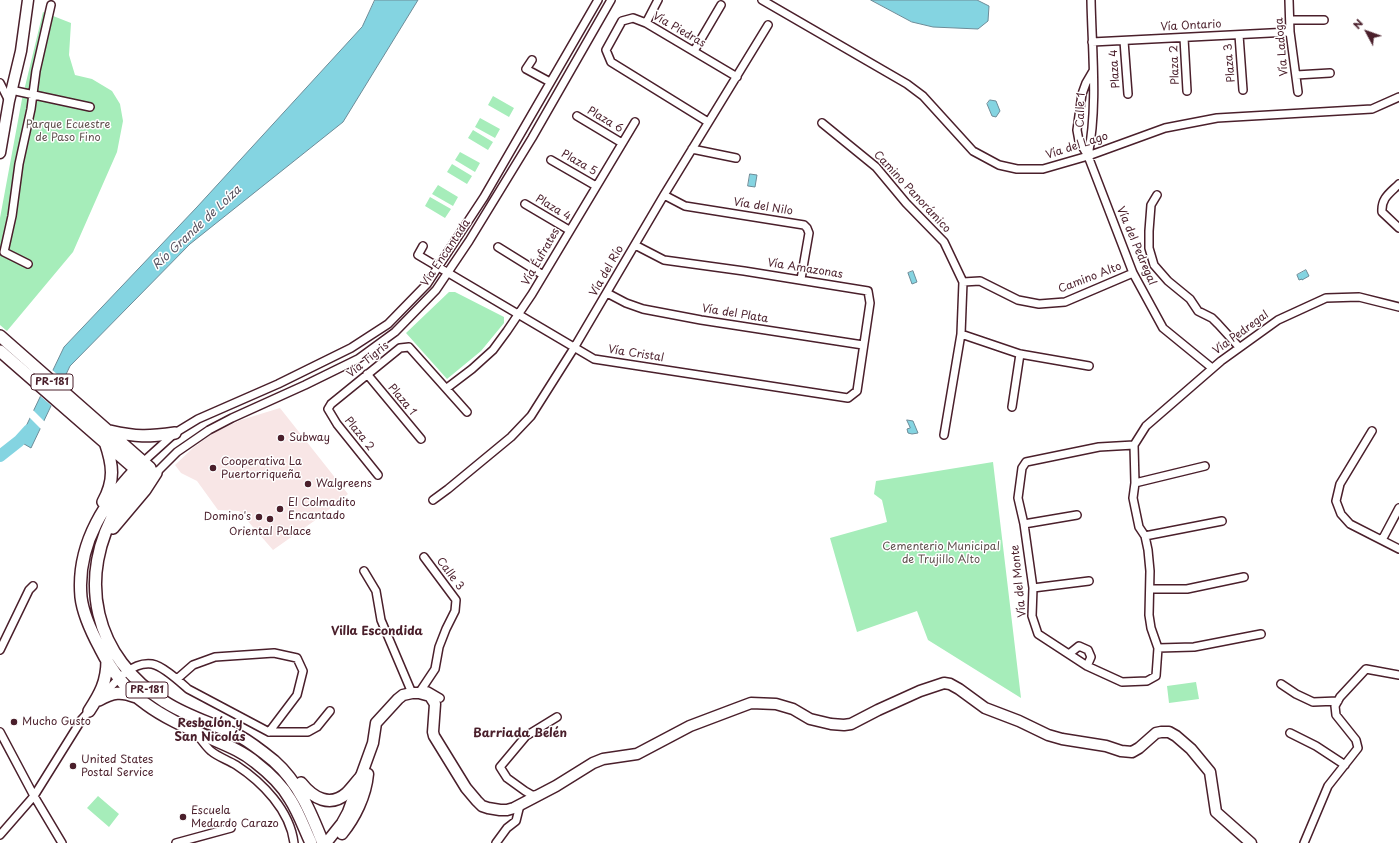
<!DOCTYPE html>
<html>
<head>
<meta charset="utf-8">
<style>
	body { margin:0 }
	#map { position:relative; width:1399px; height:843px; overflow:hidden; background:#fff; font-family:"Playpen Sans",sans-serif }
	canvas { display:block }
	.north { position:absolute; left:1347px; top:12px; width:40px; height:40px; -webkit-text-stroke:3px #fff; paint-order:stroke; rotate:311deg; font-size:11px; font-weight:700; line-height:16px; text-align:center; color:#4a1f2b }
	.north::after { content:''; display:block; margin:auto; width:14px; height:18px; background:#4a1f2b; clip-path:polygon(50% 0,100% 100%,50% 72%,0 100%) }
</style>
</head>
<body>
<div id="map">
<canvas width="1399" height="843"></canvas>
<div class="north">N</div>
</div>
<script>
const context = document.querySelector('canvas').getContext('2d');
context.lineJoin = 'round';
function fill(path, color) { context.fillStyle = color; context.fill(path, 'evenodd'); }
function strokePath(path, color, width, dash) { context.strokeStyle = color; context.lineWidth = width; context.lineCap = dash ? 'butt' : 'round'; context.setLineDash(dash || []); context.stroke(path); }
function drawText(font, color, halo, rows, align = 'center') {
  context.font = font + ' "Playpen Sans",sans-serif'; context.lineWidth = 3; context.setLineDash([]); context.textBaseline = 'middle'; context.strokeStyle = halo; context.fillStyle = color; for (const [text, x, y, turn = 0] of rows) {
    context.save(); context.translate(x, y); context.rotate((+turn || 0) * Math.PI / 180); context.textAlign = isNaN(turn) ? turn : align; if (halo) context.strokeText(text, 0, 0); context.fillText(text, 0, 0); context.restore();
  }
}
fill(new Path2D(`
	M280 408 348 494 317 519 273 550 239 511 218 510 197 481 181 473 175 465 194 447 215 432 241 420Z`), '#f8e6e6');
fill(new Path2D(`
	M43 12 71 23 69 55 75 75 92 79 112 91 120 104 123 121 117 152 73 252 7 331 0 325V218L22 99Z
	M493 96 514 108 509 117 488 105Z
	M480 118 500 129 495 138 475 127Z
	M473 130 493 142 488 150 468 138Z
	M460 152 480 163 475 172 455 160Z
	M452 164 472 176 467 184 447 172Z
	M438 185 458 197 453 206 432 194Z
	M430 197 451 209 445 218 425 206Z
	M449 292H455L504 317V323L481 351 447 379 406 333Z
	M993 462 1021 698 928 640 917 611 857 632 830 538 887 522 882 500 874 494 876 481Z
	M1196 682 1199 699 1169 703 1167 686Z
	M98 796 119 814 109 827 87 808Z`), '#a6edba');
const water = new Path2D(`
	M375 0H418L343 122 190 244 70 366 31 448 19 441 64 347 197 207 362 27Z
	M871 0H977L989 6 988 21 978 29 933 27 912 22Z
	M990 100 996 101 1000 111 996 117 992 116 987 104Z
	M750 174 757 175 755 187 748 186Z
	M1306 270 1309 276 1302 280V279L1299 280 1297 275Z
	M913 271 917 282 912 284 908 273Z
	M907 420 913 421 918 433 912 434 908 433 907 429 910 428Z`);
fill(water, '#84d4e1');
strokePath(water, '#6d8c98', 1);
fill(new Path2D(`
	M51 369 65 381 53 407 39 395Z
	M32 409 45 422 42 430 29 417Z`), '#fff');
strokePath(new Path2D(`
	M0 456 19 441 29 430`), '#84d4e1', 12);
const street = new Path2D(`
	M762 0 907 84 923 96 973 151 999 165 1017 169H1043L1088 156 1165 128 1217 118 1372 109 1399 97
	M1289 0 1290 32 1298 92
	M1290 20H1324
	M646 23 658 0
	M1239 35 1243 90
	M1184 38 1187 91
	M1124 41 1128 94
	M1092 42 1290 32
	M694 51 721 5
	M532 60 526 69 550 82
	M1093 71 1086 83 1082 94 1077 130 1079 141 1088 156 1133 273 1163 328 1212 368
	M1296 75 1330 73
	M0 83 9 101
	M11 90 90 107
	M577 116 622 143
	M708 122 611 62 606 50 622 21 633 18 646 23 737 77
	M822 123 876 167 906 203 944 242 963 282 961 334 944 435
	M692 149 736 158
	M1088 156C1098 106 1092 51 1091 0
	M551 160 596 186
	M1399 184C1390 193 1381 198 1382 212L1399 228
	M664 195 685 206 804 225 807 228 809 233 801 279
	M1157 195 1151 205 1149 231V248L1154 265 1168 281 1190 299 1198 311 1212 318 1218 324 1239 347
	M525 204 569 230
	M423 246 418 255 594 359 848 398 857 391 870 303 868 291 744 271 664 260 635 245
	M498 247 543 275
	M28 264 4 252 12 216 19 164 31 109 36 71 51 5
	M963 282 980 281 1018 300 1039 304 1065 302 1133 273
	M607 293 626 303 643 309 701 320 863 345
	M961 334 1020 354 1089 366
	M367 374 421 439
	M447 388 472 369 493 350 507 331 532 294 635 122
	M1012 407 1020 354
	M1372 431 1340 484 1336 501 1341 514 1350 524 1399 549
	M1134 445 1099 447 1026 462 1022 468 1018 498 1024 524 1033 588 1032 616 1038 634 1087 666 1122 682 1147 681 1156 676 1158 648 1151 628 1149 615 1150 571 1148 550 1145 536 1139 527 1133 498 1135 483 1134 445 1146 426 1221 361 1278 320 1326 298 1359 297 1399 307
	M143 462 175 433 198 419 278 384 351 348 388 324 427 284 438 267 484 197 598 0
	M156 473 177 452 209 430 232 418 305 385 358 359 395 332 436 290 469 241 532 138 611 0
	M378 475 337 424 328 409 331 404 400 348 409 347 467 412
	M1135 483 1205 466
	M433 500 448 489 511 437 531 416 574 348 664 195 768 25
	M1024 524 1077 515
	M1145 536 1222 521
	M1382 540 1399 508
	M364 571 376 591 381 620 412 693
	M1033 588 1089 581
	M1150 589H1187L1244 577
	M1158 648 1194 647 1261 634
	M0 650 29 590 33 586
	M1069 654 1079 646 1088 650 1091 657 1087 666
	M177 679 193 665 215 657 274 653 297 658 303 671 297 695 269 732
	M1281 684 1296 694 1313 702 1338 701
	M428 691 440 698
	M419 693 435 669 439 647 446 629 455 611 456 600 424 557
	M102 697C114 683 131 661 152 664 163 666 179 681 188 689L269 732H308L317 727 330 711
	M0 732 34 796 62 843
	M1290 733 1316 746 1345 765
	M197 735C202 740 206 747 211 751 218 757 228 760 236 765 262 782 290 810 294 843
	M538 795H532L525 791 507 778 500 767 526 736 557 717
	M0 835 34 796 82 719 91 709
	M176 843 231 828
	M496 843 507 828 516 821 520 805
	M1304 843 1328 786 1358 748 1356 740 1336 715 1335 706 1340 697 1366 669 1399 675`);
const secondary = new Path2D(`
	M0 153 9 101 21 51 28 0
	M342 834C355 818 366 796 368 774
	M326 843 342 823 348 812 373 743 376 723 398 699 403 695 412 693H419L430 696 435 704 433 732 434 736 466 788 477 801 482 806 488 808 500 810H507L514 808 556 786 593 763 603 759 637 754 690 726 735 709 751 703 776 704 793 709 810 719 831 724 844 725 851 724 878 710 920 691 944 683 950 684 959 689 985 708 1019 721 1048 735 1062 739 1106 746 1121 751 1132 752 1139 748 1156 733 1161 732H1169L1176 736 1191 749 1210 772 1216 812 1251 843`);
const primary = new Path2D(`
	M0 336 150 468C140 480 128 492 119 505 75 577 94 658 165 702 188 717 215 724 239 736 252 743 263 752 274 761 299 783 311 813 323 843
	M0 351 141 474
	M110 431C137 437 147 437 175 433
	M143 462C106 499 76 543 81 597 83 615 92 633 100 648 111 670 126 690 146 704 165 718 188 728 210 738 226 745 242 751 255 762 268 772 282 785 290 799 299 813 304 828 311 843
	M103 502C115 480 113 465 105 442
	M113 528 145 490 156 473
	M99 700C113 692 121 691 136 697
	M89 711C100 694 107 682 107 660
	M301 783C313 798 330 808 347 793 352 788 357 781 362 776`);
strokePath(street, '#4a1f2b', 10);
strokePath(secondary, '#4a1f2b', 13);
strokePath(primary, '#4a1f2b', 14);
strokePath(street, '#fff', 7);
strokePath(secondary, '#fff', 10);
strokePath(primary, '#fff', 11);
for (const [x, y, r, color] of [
	[281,438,4,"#4a1f2b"],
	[213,468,4,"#4a1f2b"],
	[308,484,4,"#4a1f2b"],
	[280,509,4,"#4a1f2b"],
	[259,517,4,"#4a1f2b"],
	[270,519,4,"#4a1f2b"],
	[14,722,4,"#4a1f2b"],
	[73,766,4,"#4a1f2b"],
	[183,817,4,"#4a1f2b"]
]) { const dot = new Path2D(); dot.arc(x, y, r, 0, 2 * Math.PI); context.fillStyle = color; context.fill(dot); strokePath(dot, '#fff', 1.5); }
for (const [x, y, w] of [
	[52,382,42],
	[147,690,42]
]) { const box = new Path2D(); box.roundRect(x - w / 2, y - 8, w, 16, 3); context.fillStyle = '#fff'; context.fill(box); strokePath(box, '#4a1f2b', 1); }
drawText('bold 10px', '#4a1f2b', null, [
	["PR-181",52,382],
	["PR-181",147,690]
]);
drawText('11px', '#4a1f2b', '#fff', [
	["Vía Ontario",1191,26,-3],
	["Vía Piedras",679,30,30],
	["Vía Ladoga",1282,47,-95],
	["Plaza 3",1230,63,-95],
	["Plaza 2",1175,65,-92],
	["Plaza 4",1115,69,-94],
	["Calle 1",1081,110,-88],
	["Plaza 6",605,120,31],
	["Vía del Lago",1077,146,-18],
	["Plaza 5",579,163,30],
	["Camino Panorámico",912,192,47],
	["Vía del Nilo",763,207,9],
	["Plaza 4",553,208,31],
	["Vía del Pedregal",1136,246,67],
	["Vía Encantada",446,253,-56],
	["Vía Éufrates",541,257,-60],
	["Vía Amazonas",805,269,9],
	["Vía del Río",607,271,-60],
	["Camino Alto",1090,278,-21],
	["Vía del Plata",735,314,9],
	["Vía Pedregal",1241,333,-36],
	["Vía Cristal",636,354,9],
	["Vía Tigris",368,360,-39],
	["Plaza 1",402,400,50],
	["Plaza 2",359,434,51],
	["Calle 3",450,574,53],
	["Vía del Monte",1019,581,-96]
]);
drawText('11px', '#61524f', '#fff', [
	["Parque Ecuestre",68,125],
	["de Paso Fino",68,138],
	["Cementerio Municipal",941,547],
	["de Trujillo Alto",941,560]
]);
drawText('11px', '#4a1f2b', '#fff', [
	["Subway",289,438],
	["Cooperativa La",221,462],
	["Puertorriqueña",221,475],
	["Walgreens",316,484],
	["El Colmadito",288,503],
	["Encantado",288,516],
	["Domino's",251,517,"right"],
	["Oriental Palace",270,532,"center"],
	["Mucho Gusto",22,722],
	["United States",81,760],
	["Postal Service",81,773],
	["Escuela",191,811],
	["Medardo Carazo",191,824]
], 'left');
drawText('italic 12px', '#5b5562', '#fff', [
	["Río Grande de Loíza",197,228,-43]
]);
drawText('bold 12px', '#4a1f2b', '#fff', [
	["Villa Escondida",377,632],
	["Resbalón y",210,724],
	["San Nicolás",210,738],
	["Barriada Belén",520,734]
]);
</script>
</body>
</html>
